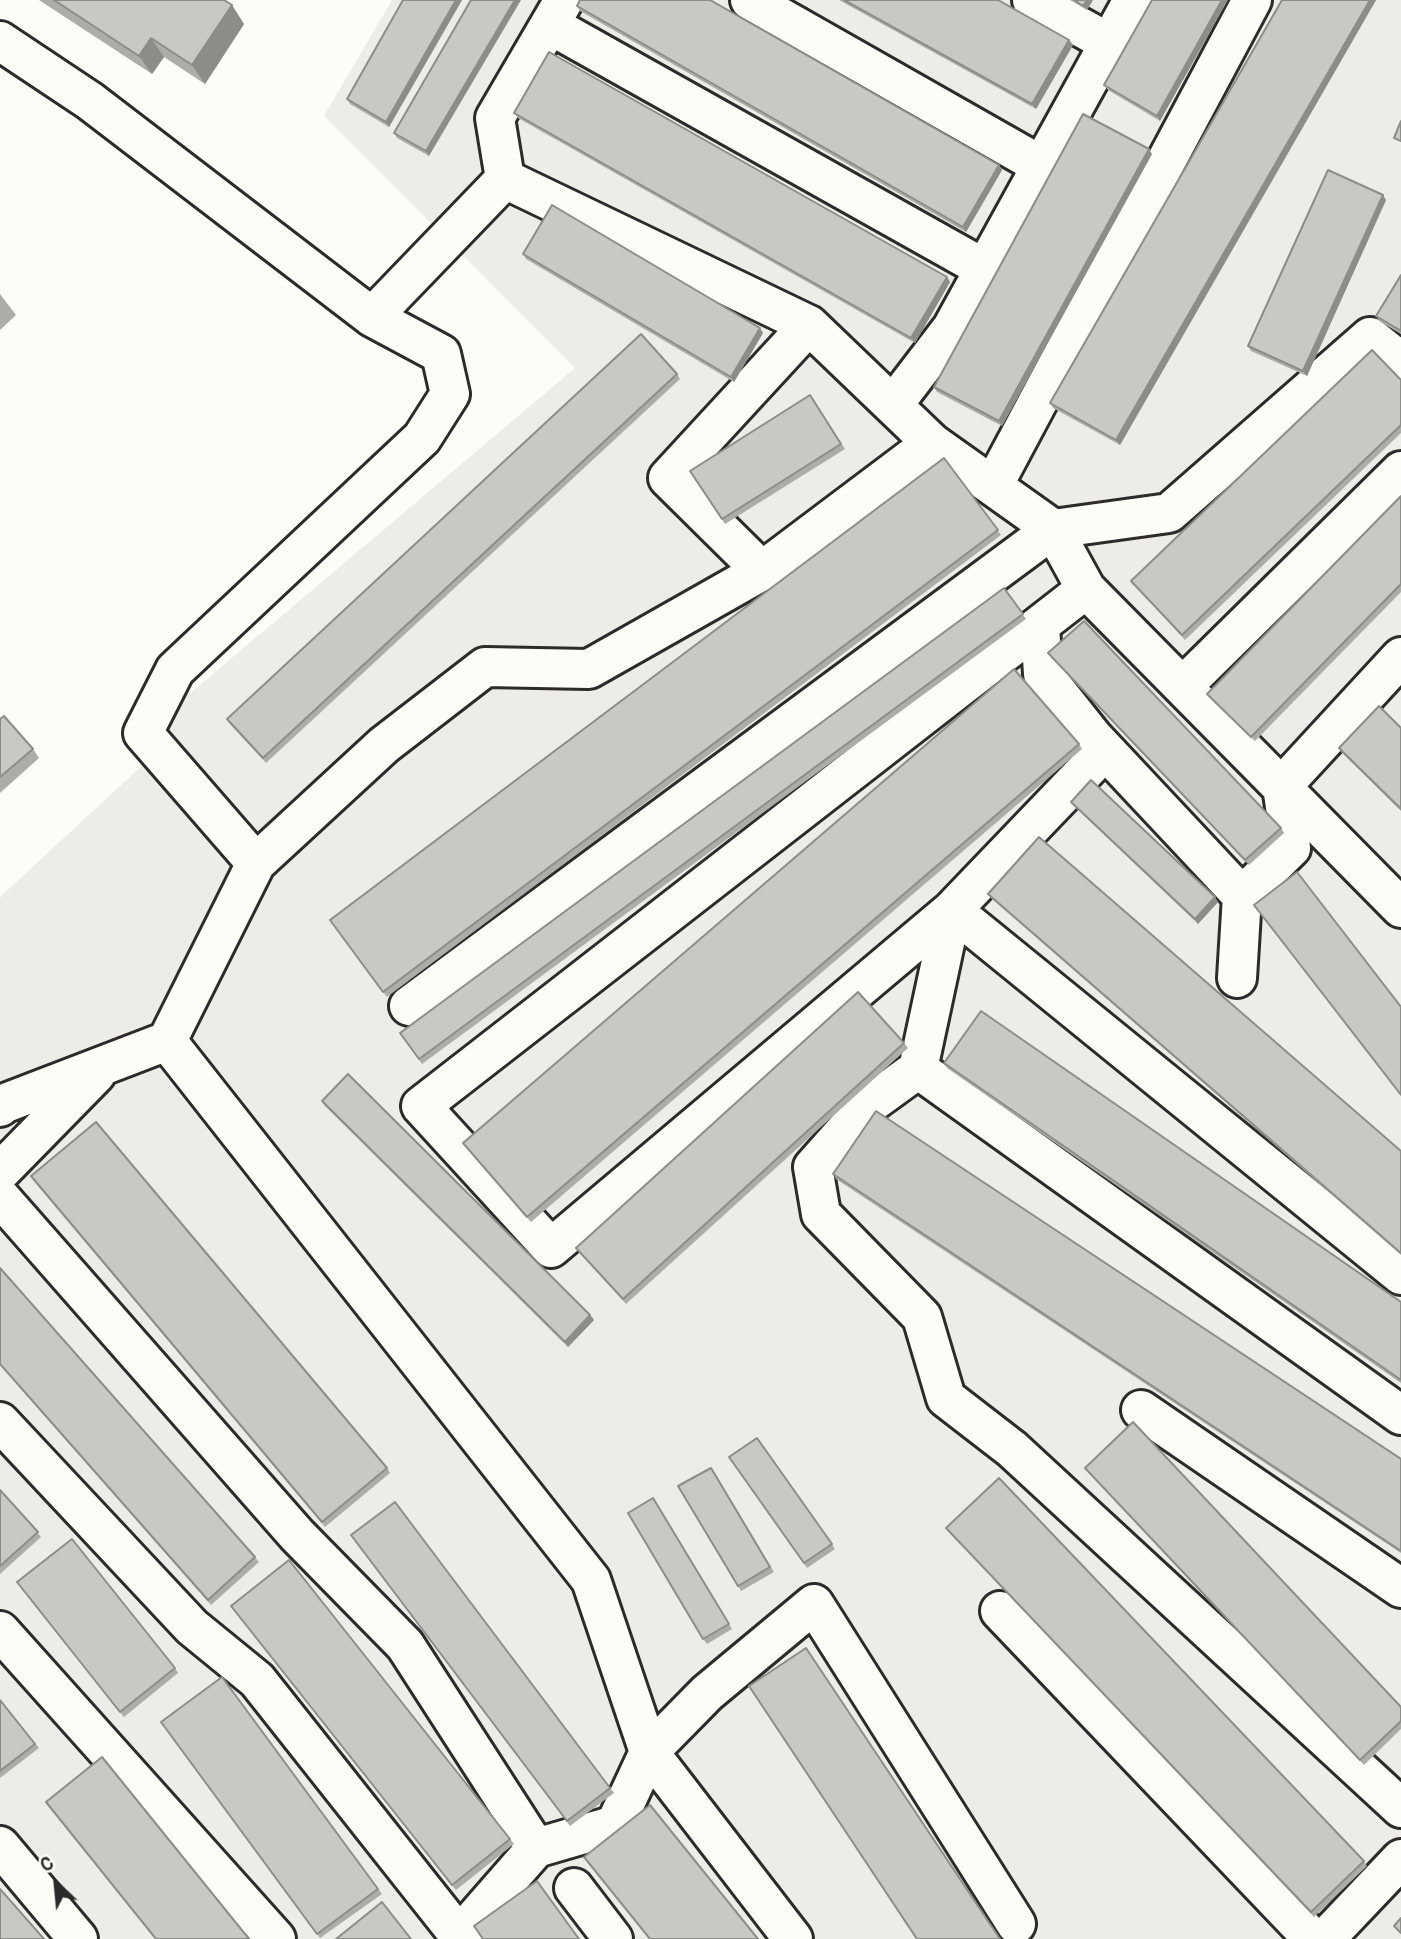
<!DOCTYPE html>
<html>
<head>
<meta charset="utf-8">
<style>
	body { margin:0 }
	#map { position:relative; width:1401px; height:1939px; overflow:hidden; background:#fdfcf7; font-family:Pangolin,sans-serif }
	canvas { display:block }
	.north { position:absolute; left:21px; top:1848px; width:70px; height:70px; -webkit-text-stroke:5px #fdfcf7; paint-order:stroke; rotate:334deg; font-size:19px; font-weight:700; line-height:28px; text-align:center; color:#2b2b2b }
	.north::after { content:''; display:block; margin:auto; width:24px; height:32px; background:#2b2b2b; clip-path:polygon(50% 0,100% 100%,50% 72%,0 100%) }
</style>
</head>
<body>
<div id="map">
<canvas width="1401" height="1939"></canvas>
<div class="north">С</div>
</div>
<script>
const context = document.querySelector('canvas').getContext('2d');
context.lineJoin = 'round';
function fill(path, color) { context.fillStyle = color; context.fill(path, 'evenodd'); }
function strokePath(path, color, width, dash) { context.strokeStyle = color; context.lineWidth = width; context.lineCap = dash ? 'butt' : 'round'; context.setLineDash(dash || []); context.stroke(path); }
fill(new Path2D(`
	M392 0H1401V1939H0V897L147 761 143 733 575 368 324 116Z`), '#edece8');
const minor = new Path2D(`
	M750 0 1042 166
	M1032 0 1109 43
	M550 25 985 269
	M0 41 90 101 372 317 441 354 450 394 422 438 175 670 143 733 256 863 384 745 485 667 589 669 762 571 932 443
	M505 179 809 325 932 443 1053 529 1086 589 1401 908
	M505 179 495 118 564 0
	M372 317 505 179
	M893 405 952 328 1133 0
	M993 486 1252 0
	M762 571 668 478 809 325
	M1086 589 421 1106 551 1248 952 910 1401 1275
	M1040 625 1043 674 1093 737 1090 766 952 910 918 1069 867 1106 813 1167 821 1214 922 1317 946 1398 1012 1449 1401 1808
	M1183 686 1401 471
	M1093 737 1242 896
	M256 863 167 1041 591 1580 649 1752 793 1939
	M1237 978 1242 896 1291 848 1282 786 1401 657
	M409 1006 1053 529 1169 513 1370 337 1401 362
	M918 1069 1401 1415
	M0 1107 3 1104 167 1041
	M0 1172 96 1074
	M0 1197 297 1535 405 1645 536 1848 460 1935
	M1141 1410 1401 1588
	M0 1422 192 1627 257 1680 462 1939
	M1000 1611 1313 1939
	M0 1631 276 1939
	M0 1846 78 1939
	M536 1848 615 1825 649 1752 707 1693 814 1604 1016 1924
	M574 1888 613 1939
	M1325 1939 1401 1859`);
strokePath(minor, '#2b2b2b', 44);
strokePath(minor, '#fdfcf7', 38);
fill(new Path2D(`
	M39 0H224L244 24 205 84 164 57 152 74Z
	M403 0H462L389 127 350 104 347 99Z
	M471 0 429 156 397 138 394 133Z
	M839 0H998L1069 40 1073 45 1036 109Z
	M1070 0H1093L1087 10Z
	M1152 0 1160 121 1108 90 1104 85Z
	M1282 0H1376L1120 445 1053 408 1050 403Z
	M577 6 999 165 1002 170 966 232 580 11Z
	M514 113 947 277 950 282 915 343 518 118Z
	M1152 154 1002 426 937 392 934 387Z
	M1386 200 1307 376 1251 351 1248 346Z
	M523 254 763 333 734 382 526 259Z
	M1401 275V334L1379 321 1376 316Z
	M0 294 16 315 0 330Z
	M677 374 680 379 266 763 230 724 227 719Z
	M1401 380V433L1185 640 1131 581Z
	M810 395 845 449 725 524 690 471Z
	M944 458 1001 535 387 997 330 920Z
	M1401 496V592L1255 741 1211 699 1207 694Z
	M1004 588 1026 619 422 1064 400 1033Z
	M1048 653 1281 828 1284 833 1249 865Z
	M0 719 33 749 39 758 0 793Z
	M1401 728V811L1342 753 1339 748Z
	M1079 744 1082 749 531 1222 463 1143Z
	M1071 802 1218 902 1198 924 1075 807Z
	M988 894 1401 1151V1255L992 899Z
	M904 1043 908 1048 626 1304 576 1248Z
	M944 1063 1401 1302V1383L947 1068Z
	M322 1101 590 1315 594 1320 568 1347 325 1106Z
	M833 1174 1401 1459V1553L836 1179Z
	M34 1181 387 1468 390 1473 325 1527Z
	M0 1268 259 1562 211 1605 0 1365Z
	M757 1438 835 1549 807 1568 729 1457Z
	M1085 1468 1401 1707V1729L1364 1765Z
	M715 1473 774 1572 741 1591 738 1586Z
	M0 1490 41 1537 0 1574Z
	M653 1498 732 1629 707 1644 703 1639Z
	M395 1502 614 1793 570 1826 351 1535Z
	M946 1528 1364 1861 1367 1866 1314 1917 950 1533Z
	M289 1560 514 1844 456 1890 231 1606Z
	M20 1587 175 1668 178 1673 124 1717Z
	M222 1677 382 1894 320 1938 161 1722Z
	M0 1700 39 1748 0 1778Z`), '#adaca9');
fill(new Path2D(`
	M456 0H462L389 127 386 122Z
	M515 0H521L429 156 426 151Z
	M1087 0H1093L1087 10 1083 6Z
	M1222 0H1228L1160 121 1157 116Z
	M1370 0H1376L1120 445 1116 440Z
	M232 5 244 24 205 84 192 65Z
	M151 38 164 57 152 74 139 56Z
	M1069 40 1073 45 1036 109 1032 104Z
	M1149 149 1152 154 1002 426 999 421Z
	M999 165 1002 170 966 232 963 227Z
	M1383 195 1386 200 1307 376 1303 371Z
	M947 277 950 282 915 343 911 338Z
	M760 328 763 333 734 382 731 377Z
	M1215 897 1218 902 1198 924 1195 919Z
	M590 1315 594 1320 568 1347 565 1342Z`), '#8d8c89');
const building = new Path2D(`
	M54 0H224L232 5 192 65 151 38 139 56Z
	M403 0H456L386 122 347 99Z
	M471 0H515L426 151 394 133Z
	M580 0H710L999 165 963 227 577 6Z
	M844 0H998L1069 40 1032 104Z
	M1074 0H1087L1083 6Z
	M1152 0H1222L1157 116 1104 85Z
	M1282 0H1370L1116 440 1050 403Z
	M549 52 947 277 911 338 514 113Z
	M1083 114 1149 149 999 421 934 387Z
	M1401 121V141L1394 138Z
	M1328 170 1383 195 1303 371 1248 346Z
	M552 205 760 328 731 377 523 254Z
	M1401 275V331L1376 316Z
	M641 334 677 374 263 758 227 719Z
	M1372 350 1401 380V425L1182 635 1131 581Z
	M810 395 841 444 722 519 690 471Z
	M944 458 998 530 383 992 330 920Z
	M1401 496V584L1251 737 1207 694Z
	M1004 588 1023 614 419 1059 400 1033Z
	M1084 621 1281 828 1245 860 1048 653Z
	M1014 669 1079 744 527 1217 463 1143Z
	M1379 706 1401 728V809L1339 748Z
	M4 716 33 749 0 777V719Z
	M1091 780 1215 897 1195 919 1071 802Z
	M1039 837 1401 1151V1253L988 894Z
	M1297 872 1401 1007V1095L1254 905Z
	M858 992 904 1043 623 1299 576 1248Z
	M981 1011 1401 1302V1380L944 1063Z
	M348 1074 590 1315 565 1342 322 1101Z
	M876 1111 1401 1459V1551L833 1174Z
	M96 1122 387 1468 322 1522 31 1176Z
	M0 1268 255 1557 208 1600 0 1364Z
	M1133 1422 1401 1707V1721L1360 1760 1085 1468Z
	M757 1438 832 1544 804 1563 729 1457Z
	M711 1468 770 1567 738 1586 678 1486Z
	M999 1478 1364 1861 1311 1912 946 1528Z
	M0 1490 38 1532 0 1566Z
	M653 1498 729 1624 703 1639 628 1513Z
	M395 1502 610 1788 567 1821 351 1535Z
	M72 1539 175 1668 120 1712 17 1582Z
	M289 1560 510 1839 452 1885 231 1606Z
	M806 1648 1000 1939H917L749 1686Z
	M222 1677 378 1889 317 1934 161 1722Z
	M0 1700 35 1744 0 1771Z
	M102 1757 249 1939H156L46 1802Z
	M650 1805 758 1939H650L584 1857Z
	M537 1881 579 1939H483L474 1926Z
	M0 1889 44 1939H0Z
	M382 1902 411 1939H336Z
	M1401 1918V1933L1394 1926Z`);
fill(building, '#c9c8c4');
strokePath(building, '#8d8c89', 2);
</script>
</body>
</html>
